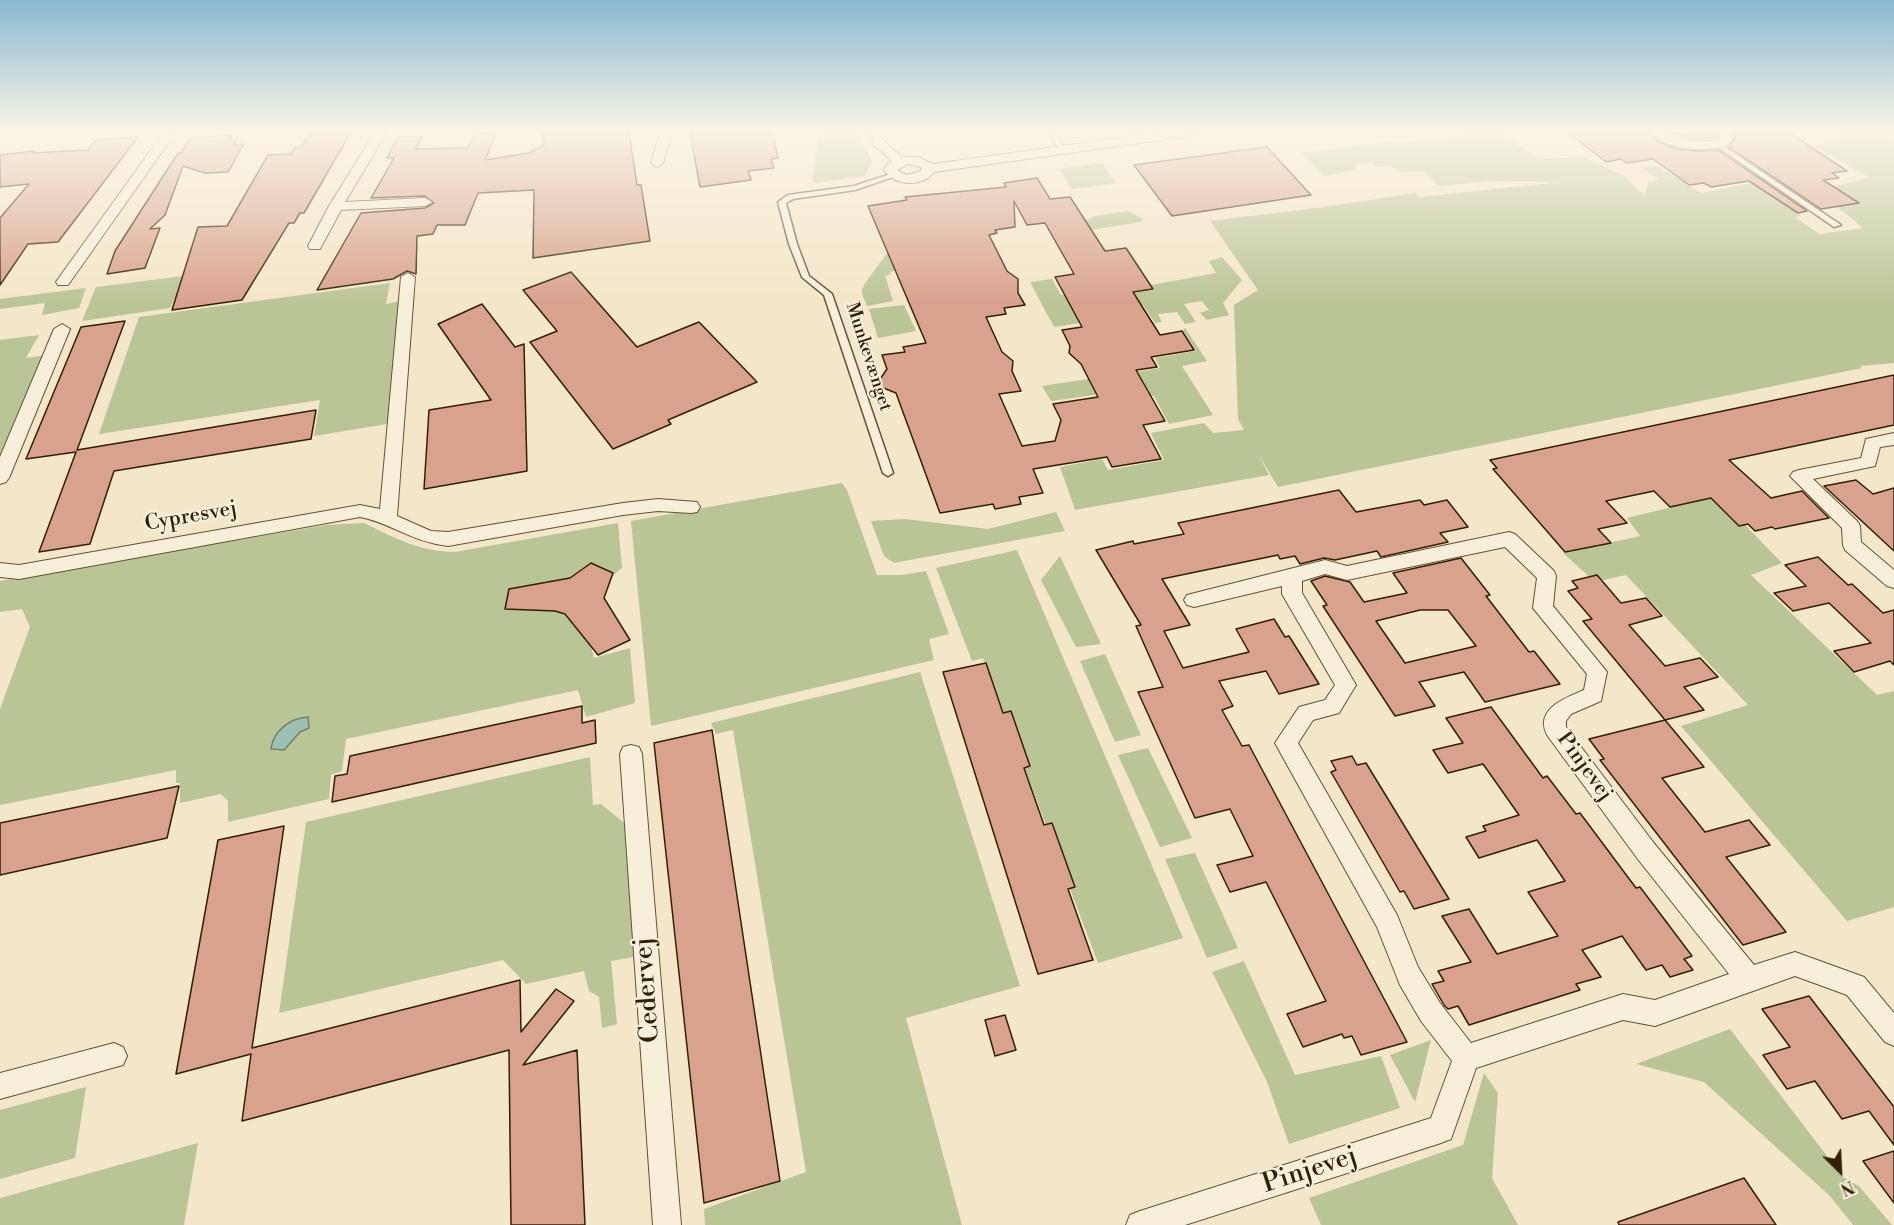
<!DOCTYPE html>
<html>
<head>
<meta charset="utf-8">
<style>
	body { margin:0 }
	#map { position:relative; width:1894px; height:1225px; overflow:hidden; background:#f4e6c8; font-family:"Libre Bodoni",serif }
	canvas { display:block }
	.north { position:absolute; left:1810px; top:1141px; width:60px; height:60px; -webkit-text-stroke:4px #f8efdb; paint-order:stroke; rotate:156deg; font-size:16px; font-weight:700; line-height:24px; text-align:center; color:#322005 }
	.north::after { content:''; display:block; margin:auto; width:21px; height:27px; background:#322005; clip-path:polygon(50% 0,100% 100%,50% 72%,0 100%) }
</style>
</head>
<body>
<div id="map">
<canvas width="1894" height="1225"></canvas>
<div class="north">N</div>
</div>
<script>
const context = document.querySelector('canvas').getContext('2d');
context.lineJoin = 'round';
function fill(path, color) { context.fillStyle = color; context.fill(path, 'evenodd'); }
function strokePath(path, color, width, dash) { context.strokeStyle = color; context.lineWidth = width; context.lineCap = dash ? 'butt' : 'round'; context.setLineDash(dash || []); context.stroke(path); }
function drawText(font, color, halo, rows, align = 'center') {
  context.font = font + ' "Libre Bodoni",serif'; context.lineWidth = 4.5; context.setLineDash([]); context.textBaseline = 'middle'; context.strokeStyle = halo; context.fillStyle = color; for (const [text, x, y, turn = 0] of rows) {
    context.save(); context.translate(x, y); context.rotate((+turn || 0) * Math.PI / 180); context.textAlign = isNaN(turn) ? turn : align; if (halo) context.strokeText(text, 0, 0); context.fillText(text, 0, 0); context.restore();
  }
}
fill(new Path2D(`
	M818 132H858L872 162 865 176 813 183Z
	M1475 132H1501L1538 159 1584 157 1624 176 1645 196 1648 182 1659 180 1641 167 1658 166 1701 193 1767 180 1782 190 1770 195 1801 216 1795 217 1819 234 1863 228 1816 190 1870 178 1814 146 1834 142 1829 138 1842 136 1837 132H1894V363L1860 366 1862 368 1278 487 1258 454 1269 475 1075 510 1060 467 1102 459 1108 470 1164 460 1151 433 1204 423 1213 433 1244 430 1238 419 1234 305 1258 290 1210 221 1324 207 1415 193 1420 197 1562 182 1494 181 1439 186 1423 171 1402 172 1390 166 1378 167 1373 163H1354L1358 169 1324 176 1301 153 1393 141 1399 143Z
	M1102 163 1116 183 1072 189 1059 169Z
	M1128 211 1143 219 1141 222 1053 236 1095 216Z
	M909 250 913 266 890 272 891 274 885 276 893 301 867 306C866 302 862 296 862 291 861 287 883 259 887 253Z
	M1222 257 1242 280 1223 303 1229 315 1207 320 1200 313 1209 310 1202 301 1184 304 1196 322 1185 324 1177 312 1158 314 1162 322 1155 323 1143 305 1097 313 1100 320 1054 327 1030 282 1052 279 1061 295 1104 290 1109 296 1155 290 1151 285 1216 273 1209 261Z
	M191 275 182 297 174 299 170 308 82 321 96 287Z
	M390 283 386 304 401 301 393 423 314 436 320 400 99 434 139 317Z
	M86 288 79 308 42 315 45 303 0 309V299Z
	M904 305 916 331 878 338 869 309Z
	M1185 328 1207 361 1182 366 1213 415 1169 424 1154 396 1107 402 1101 394 1051 401 1042 386 1160 368 1155 358 1196 351 1183 330Z
	M39 335 26 358 60 353 21 451 0 455V340Z
	M842 483 847 490 877 575H902L926 571 949 634 929 639 934 660 651 726 631 521Z
	M1717 496 1782 563 1751 575 1877 695 1894 691V907L1847 921 1681 726 1748 705 1626 575 1595 582 1563 553 1640 536 1627 518Z
	M1056 512 1065 531 894 563 884 556 871 521 905 519 988 529Z
	M364 523C394 538 421 552 455 552L618 523 622 568 580 602 594 658 630 648 635 703 586 717 578 690 346 739 342 771 331 775 329 799 228 822V801L221 794 180 803V783H176V770L0 805V709L30 627 22 609 0 612V581L326 525Z
	M1017 550 1183 938 1098 963 983 658 972 661 936 568Z
	M1060 556 1101 644 1076 647 1041 580Z
	M1105 654 1141 735 1115 742 1080 661Z
	M920 672 1020 986 906 1018 962 1225H705L704 1209 806 1172 733 730 716 734 711 723Z
	M1148 748 1192 838 1160 847 1118 755Z
	M590 757 593 805 601 804 628 826 640 956 611 961 617 1024 602 1028 599 997 589 991 584 971 526 984 503 960 279 1013 306 822Z
	M1195 853 1238 948 1207 958 1165 859Z
	M1244 961 1295 1075 1381 1056 1400 1108 1289 1144 1267 1082 1212 972Z
	M1730 1029 1843 1177 1859 1186 1892 1225H1853L1829 1195 1704 1082 1636 1064Z
	M1431 1040 1415 1102 1390 1055Z
	M1484 1073 1498 1093 1492 1178 1518 1225H1321L1309 1198 1463 1145Z
	M86 1087 75 1158 0 1179V1110Z
	M198 1143 184 1225H0V1198Z`), '#bac596');
const water = new Path2D(`
	M308 717 309 728 300 732 284 750 271 749C273 731 290 718 308 717Z`);
fill(water, '#9cc0b2');
strokePath(water, '#72806d', 1.5);
const building = new Path2D(`
	M311 132H351L304 213H300L294 223H289L242 300 172 310 198 227 227 226 268 155 291 154 295 148H300Z
	M497 132 485 160 529 153 544 145 543 132H629L637 185H641L650 241 533 258 534 190 478 193 465 225H437L433 234 417 236 416 274 407 271 393 279 317 290 361 213 425 208 434 203 425 196 371 198 394 158H387L398 137H422L415 149 468 148 475 134Z
	M690 132H772L778 158 771 159 774 168 748 171 751 180 700 187Z
	M1567 132H1648L1657 141 1676 149 1697 151 1718 150 1807 211 1798 213 1749 181 1711 187 1704 183 1689 185 1653 159 1627 163 1621 159 1606 162Z
	M1669 132H1718V137L1701 139Z
	M1734 132H1788L1847 171 1832 173 1839 178 1823 180 1859 203 1821 209 1729 147 1735 139Z
	M232 135 229 140 237 139 234 145 244 144 228 172 205 173 183 166 165 215 150 229 160 228 145 268 107 274 115 251 178 153 180 154 191 138Z
	M138 137 58 242 28 244 0 285V218L29 184 0 187V155L34 151 33 153 88 150 96 140Z
	M1267 147 1311 195 1172 216 1134 165Z
	M1037 178 1050 199 1070 197 1105 251 1126 248 1153 289 1133 292 1160 335 1182 331 1194 350 1151 357 1157 367 1136 370 1165 421 1143 425 1161 459 1112 467 1107 457 1033 469 1043 493 1019 497 1021 504 995 509 993 504 940 513 896 393 876 385 887 369 882 355 905 352 903 347 926 343 868 206 907 200 905 197 1006 187 1004 183ZM1014 201 1027 225 1045 223 1074 274 1055 277 1082 327 1062 330 1070 346 1069 353 1081 364 1098 397 1053 404 1061 420 1055 441 1022 446 999 394 1021 391 1012 371 1013 361 1002 352 986 317 1006 314 1004 308 1025 305 1018 293V279L1007 271 989 235 997 233 995 230 1015 227Z
	M571 272 637 347 699 322 757 382 668 420 671 424 613 449 530 342 557 331 523 290Z
	M482 304 515 347 524 344 527 471 424 489 429 410 491 400 438 324Z
	M125 321 77 450 316 410 311 439 114 471 90 544 39 552 76 452 26 459 81 327Z
	M1894 375V425L1729 460 1771 498 1802 491 1829 518 1775 529 1772 527 1755 531 1748 524 1739 526 1711 498 1670 507 1654 491 1606 501 1627 523 1598 529 1611 543 1565 552 1493 469 1497 468 1490 460Z
	M1856 480 1873 494 1894 488V551L1824 486Z
	M1339 490 1356 512 1420 500 1424 505 1447 500 1468 527 1440 533 1448 542 1381 557 1377 551 1335 560 1324 558 1300 564 1295 556 1280 559 1278 555 1162 579 1190 625 1164 631 1183 668 1249 652 1236 629 1274 619 1285 637 1289 636 1319 684 1279 694 1266 671 1219 681 1233 706 1222 710 1242 746 1249 745 1407 1042 1361 1055 1352 1036 1344 1038 1342 1034 1303 1047 1287 1014 1326 1001 1266 882 1230 892 1217 865 1253 856 1230 809 1195 818 1138 692 1163 687 1136 626 1141 625 1096 550 1133 541 1134 544 1184 534 1178 523Z
	M1818 557 1848 585 1852 584 1883 613 1894 610V665L1890 661 1854 672 1834 651 1871 643 1829 603 1793 611 1774 593 1806 586 1785 565Z
	M1461 558 1490 595 1486 596 1529 652 1534 651 1560 684 1485 702 1464 672 1419 682 1435 706 1395 716 1323 606 1327 605 1311 581 1325 576 1350 582 1364 602 1407 593 1393 573ZM1420 610H1448L1476 646 1405 663 1376 621Z
	M591 563 613 573 604 598 630 640 598 655 565 614 555 611 505 609 509 589 570 578Z
	M1597 575 1621 603 1646 598 1662 616 1629 625 1665 666 1700 658 1718 677 1684 687 1704 710 1665 720 1583 621 1592 619 1568 591 1578 588 1572 581Z
	M986 663 1003 713 1011 711 1030 766 1024 768 1044 825 1052 823 1075 887 1068 889 1093 960 1038 974 943 672Z
	M582 706V723L595 720 596 743 332 802 335 776 347 774 350 756Z
	M1491 707 1543 778 1547 776 1576 814 1580 813 1636 888 1640 887 1692 956 1684 959 1693 970 1670 977 1662 965 1646 970 1622 936 1582 950 1601 977 1576 984 1580 990 1469 1025 1458 1006 1448 1009 1444 1005 1432 984 1444 981 1438 971 1471 962 1442 916 1469 909 1497 954 1558 936 1528 892 1565 881 1537 840 1479 858 1466 837 1486 831 1483 826 1519 815 1483 764 1448 773 1433 750 1463 743 1446 718Z
	M1665 720 1704 767 1662 778 1705 832 1749 820 1770 845 1726 857 1786 932 1743 945 1600 760 1604 759 1589 739Z
	M712 730 780 1181 704 1203 654 743Z
	M1352 756 1357 765 1366 763 1449 899 1414 909 1404 891 1400 892 1331 772 1336 770 1331 761Z
	M179 786 167 838 0 875V823Z
	M284 826 252 1048 520 980 521 1032 556 989 574 1001 523 1065 577 1050 585 1225H511L509 1050 242 1121 251 1054 176 1074 218 840Z
	M1809 996 1894 1107V1145L1869 1111 1842 1119 1815 1081 1787 1089 1763 1055 1790 1047 1762 1009Z
	M1005 1015 1016 1050 995 1056 985 1020Z
	M1894 1151V1203L1863 1161Z
	M1744 1178 1776 1225H1619L1618 1222Z`);
fill(building, '#d8a28d');
strokePath(building, '#322005', 1.5);
const service = new Path2D(`
	M1048 132H1054L1066 150 1065 151H1061Z
	M1715 143H1719L1841 225 1834 227 1715 145Z
	M894 173 897 175 896 176 855 190 793 199 786 203 797 244 809 276 832 294 893 473 888 476 883 473 824 295 802 277 789 244 778 202 788 195 854 186Z`);
const minor = new Path2D(`
	M164 132H176L68 285H58L56 282 58 279Z
	M375 132H387L345 202 425 198 432 202 425 206 341 210 320 249H310L308 246 329 206Z
	M660 132H672L663 163 657 167 651 163Z
	M866 132H878L884 141 902 157H918L933 164 1162 132H1196L1190 136 934 172C922 188 895 186 884 170L888 163 892 161 875 146ZM908 164 921 167V171L907 175 897 170Z
	M1650 132C1676 132 1691 147 1720 139V132H1732L1733 138 1728 145C1703 152 1670 152 1650 132Z
	M408 273 415 277 397 516 431 531 448 532 623 503 658 499 697 502 700 507 697 512 691 513 658 511 623 515 448 546C412 542 391 523 360 517L19 579 0 577V563L19 565 360 505 380 509 401 277Z
	M62 324 70 329 9 478 6 482 0 484V457L54 329Z
	M1894 433V445L1880 447 1875 466 1813 479 1857 521 1860 526 1861 542 1894 570V588L1887 586 1845 550 1843 545 1842 528 1790 476 1793 472 1799 470 1861 458 1866 439Z
	M1509 532 1515 534 1554 571 1556 576 1553 606 1607 672 1601 701 1571 714 1566 721V727L1653 842 1754 965 1795 952 1864 977 1894 1013V1046L1885 1042 1847 995 1795 976 1655 1026 1623 1020 1476 1068 1451 1139 1441 1143 1185 1225H1126L1130 1215 1140 1211 1431 1118 1452 1061 1421 1021 1400 985 1377 927 1275 743 1299 707 1325 700 1335 685 1282 594V586L1194 607 1187 605 1184 600 1187 595 1325 560 1347 566ZM1505 547 1537 578 1533 608 1587 674 1584 690C1565 698 1534 709 1547 735L1637 858 1729 974 1655 1000 1623 994 1471 1043 1440 1003 1418 967 1397 915 1298 743 1313 720 1339 713 1356 685 1302 593V581L1325 574 1347 580Z
	M631 745 639 747 642 754 681 1225H653L620 754 623 747Z
	M114 1043 123 1047 127 1056 123 1065 0 1099V1073Z`);
strokePath(service, '#625236', 3);
strokePath(minor, '#625236', 2);
fill(service, '#f8efdb');
fill(minor, '#f8efdb');
const sky = context.createLinearGradient(0, 0, 0, 304);
sky.addColorStop(0, '#89b9d2');
sky.addColorStop(0.43, '#faf4e6');
sky.addColorStop(1, '#faf4e600');
context.fillStyle = sky;
context.fillRect(0, 0, 1894, 304);
drawText('18px', '#322005', '#f8efdb', [
	["Munkevænget",868,357,72]
]);
drawText('21px', '#322005', '#f8efdb', [
	["Cypresvej",191,517,-10],
	["Pinjevej",1584,767,54]
]);
drawText('26px', '#322005', '#f8efdb', [
	["Cedervej",648,990,-94],
	["Pinjevej",1310,1171,-18]
]);
</script>
</body>
</html>
